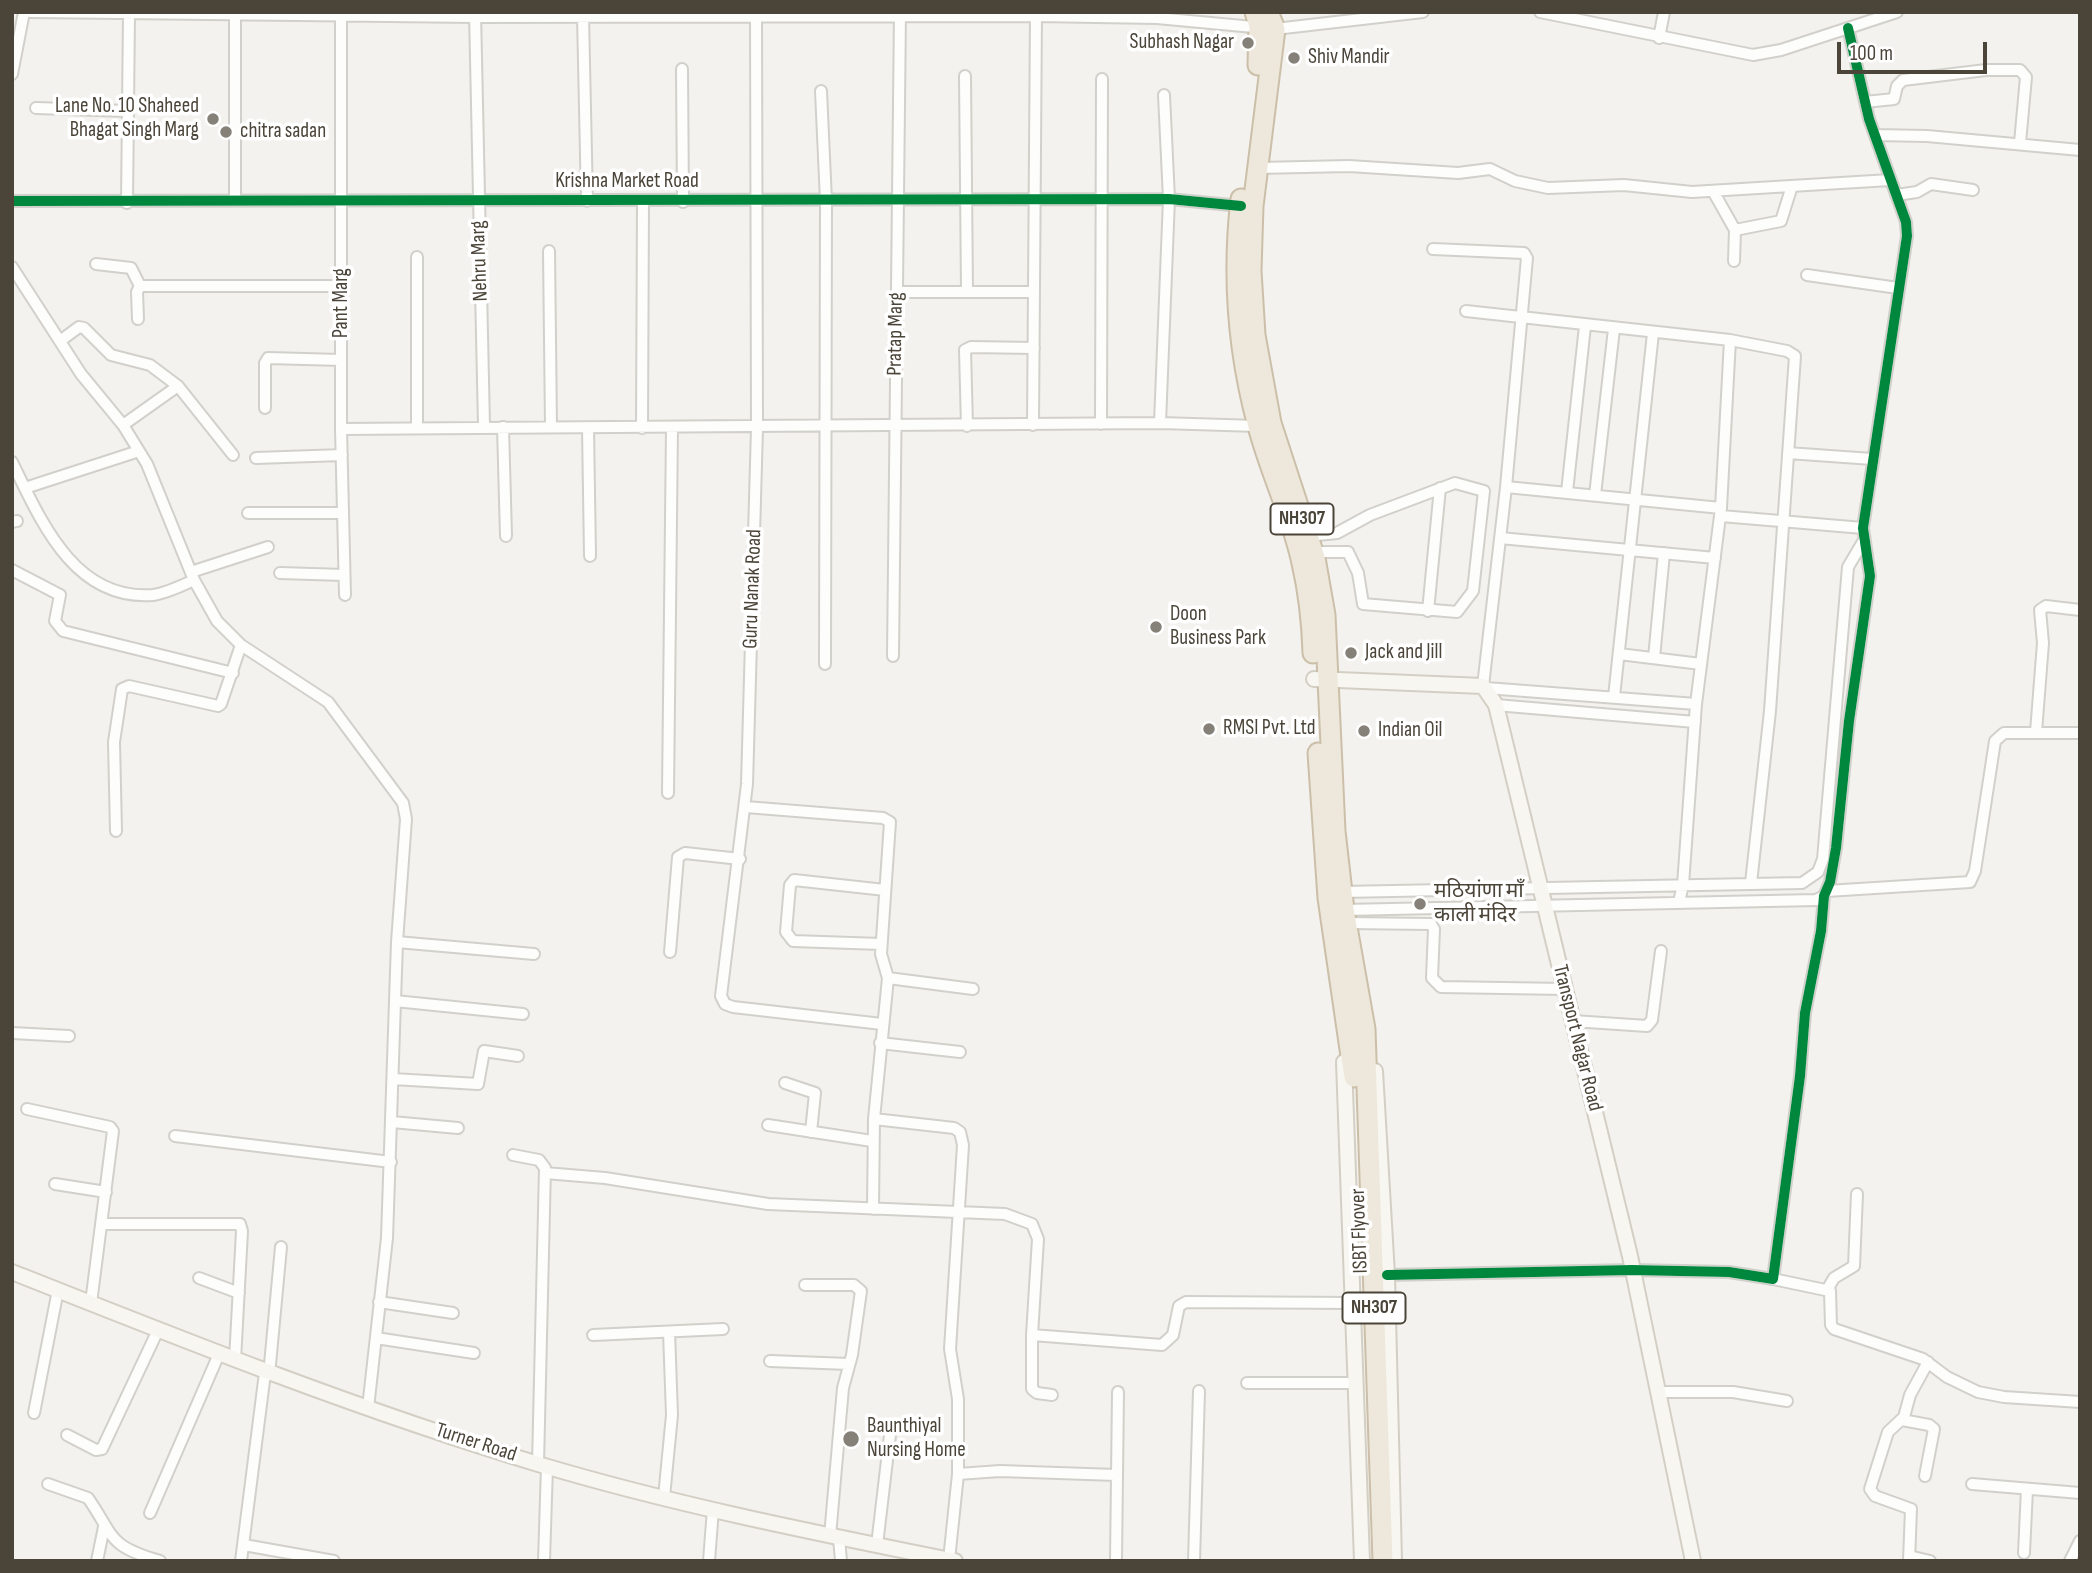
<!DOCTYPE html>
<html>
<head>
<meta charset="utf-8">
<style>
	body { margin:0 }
	#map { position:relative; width:2092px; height:1573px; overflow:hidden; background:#f4f2ee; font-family:"Sofia Sans Condensed",sans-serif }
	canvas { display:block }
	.frame { position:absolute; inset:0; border:14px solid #4b4439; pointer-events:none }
	.scale { position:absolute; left:1837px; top:42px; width:150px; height:32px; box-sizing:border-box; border:4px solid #4b4439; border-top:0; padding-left:9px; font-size:21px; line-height:24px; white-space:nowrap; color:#4b4439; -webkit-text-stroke:5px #fff; paint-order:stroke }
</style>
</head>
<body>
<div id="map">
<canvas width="2092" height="1573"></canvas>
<div class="frame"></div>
<div class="scale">100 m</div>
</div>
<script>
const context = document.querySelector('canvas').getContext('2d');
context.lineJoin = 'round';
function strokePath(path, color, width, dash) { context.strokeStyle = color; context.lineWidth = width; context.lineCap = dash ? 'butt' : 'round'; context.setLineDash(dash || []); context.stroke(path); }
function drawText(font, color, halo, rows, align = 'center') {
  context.font = font + ' "Sofia Sans Condensed","Noto Sans Devanagari",sans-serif'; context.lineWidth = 7; context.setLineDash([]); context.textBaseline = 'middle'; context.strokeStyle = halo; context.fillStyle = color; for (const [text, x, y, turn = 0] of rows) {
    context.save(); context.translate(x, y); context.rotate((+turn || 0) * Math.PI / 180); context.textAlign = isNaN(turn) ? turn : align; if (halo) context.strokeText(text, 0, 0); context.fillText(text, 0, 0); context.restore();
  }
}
const street = new Path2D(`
	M30 12 475 17 1036 16 1157 18 1275 29 1423 12
	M341 12V429L345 595
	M475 12 484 426
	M756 12 757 428 747 784 721 996 725 1004 733 1007 882 1024
	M1540 12 1753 55 1781 50 1897 12
	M583 16 587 201
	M1659 38 1664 12
	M682 69 683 202
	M12 74 24 12
	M965 76 967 292
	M821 91 826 201 825 664
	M1865 102 1894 99 1897 86 1903 80 1986 70H2020L2026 77 2020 143
	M36 108 127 111
	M1875 135 1927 136 2080 150
	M1258 168 1349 166 1458 173 1490 169 1515 181 1548 188 1624 185 1692 192 1890 180
	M1713 191 1735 230 1781 221 1792 186
	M1896 195 1917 192 1931 184 1973 190
	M235 200V16
	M12 201 1169 199 1241 206
	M127 203 129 14
	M1433 249 1524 253 1527 258 1506 487 1483 686
	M549 251 551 427
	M1734 261 1735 230
	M96 264 131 268 140 286
	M12 267 81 374 123 425 147 464 194 580 217 621 241 645 328 702 403 803 406 819 397 942 387 1238 368 1408
	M1807 275 1898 288
	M897 292H1034
	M1466 311 1730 340 1787 351 1795 356 1770 711 1751 883
	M138 319 137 292 140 286H342
	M60 341 79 327 84 328 111 355 150 365 178 386 233 455
	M265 408V363L268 358 341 360
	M1160 423 1169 199 1164 95
	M1101 424 1102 79
	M123 425 178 386
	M1033 425 1036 12
	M967 426 965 350 971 347 1034 348
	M503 427 506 536
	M417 428V257
	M588 428 590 556
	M642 428 643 201
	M341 429 1160 423 1258 426
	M1788 453 1872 459
	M256 458 342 455
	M12 462C41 521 74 601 153 595 167 593 181 586 194 580
	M1506 487 1721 508
	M25 488 139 451
	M1567 492 1585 326
	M1595 495 1614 329
	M248 513H343
	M1721 516 1863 528
	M12 522 17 521
	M1308 536 1337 533 1370 515 1455 483 1484 491 1473 591 1457 612 1363 604 1358 573 1348 552H1313
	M1500 538 1715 558
	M12 570 60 595 55 621 63 631 233 673
	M191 572 268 547
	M280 573 344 575
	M1428 611 1440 488
	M1619 654 1701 664
	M893 656 900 12
	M1654 658 1664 553
	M1486 688 1696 704
	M1614 697 1653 333
	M1496 705 1695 722
	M2036 732 2043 643 2040 610 2046 606 2080 610
	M668 793 672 428
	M746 807 883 818 890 822 881 954 888 978 874 1119 954 1128 960 1132 963 1145 950 1349 958 1399V1474L949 1560
	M116 831 114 742 122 689 129 686 218 706 221 704 241 645
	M1827 891 1970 882 1975 871 1995 741 2004 733H2080
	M1342 892 1802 883 1818 872 1823 859 1848 567 1864 540
	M1679 902 1683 885 1696 704 1721 508 1730 340
	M1344 910 1816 900 1824 896
	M1346 923 1431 924 1434 929 1432 978 1441 987 1565 989
	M397 942 534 954
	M881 944 793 941 786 932 790 885 794 880 885 890
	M670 952 678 857 685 853 740 859
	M888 978 973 989
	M395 1001 523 1014
	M1573 1021 1647 1026 1652 1020 1661 951
	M12 1033 69 1036
	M880 1043 960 1052
	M393 1079 478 1084 484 1051 518 1056
	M785 1083 815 1093 811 1132
	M27 1109 110 1127 113 1131 91 1303
	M392 1122 458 1128
	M768 1125 872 1141
	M175 1136 391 1162
	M513 1155 539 1160 545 1168 538 1464
	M545 1173 605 1178 768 1204 1005 1214 1032 1224 1038 1239 1032 1335
	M55 1184 106 1192
	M873 1209 874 1119
	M102 1224H240L242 1231 235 1360
	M1387 1275 1632 1270 1729 1272 1773 1279 1800 1076 1805 1013 1821 931 1824 896 1830 882 1836 848 1849 721 1870 576 1863 528 1907 236 1906 222 1869 119 1848 28
	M199 1278 239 1293
	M1773 1279 1830 1291 1831 1325 1834 1329 1923 1359 1947 1377 1978 1392 2004 1397 2080 1402
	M805 1285H854L861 1291 852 1355 843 1388 830 1536
	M1827 1290 1834 1278 1854 1266 1857 1194
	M379 1302 453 1313
	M593 1335 723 1329
	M376 1338 474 1353
	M770 1361 849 1364
	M269 1375 281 1247
	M1247 1383H1356
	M1659 1392H1733L1787 1401
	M1052 1395 1037 1393 1032 1389V1335L1162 1345 1173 1335 1179 1306 1186 1302 1353 1303
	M34 1413 58 1290
	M1902 1420 1929 1425 1934 1429 1925 1476
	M67 1435 96 1450 102 1449 159 1328
	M958 1474 1000 1471 1116 1475
	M48 1484 88 1498C115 1537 107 1546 160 1561
	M1972 1484 2080 1493
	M664 1497 672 1415 669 1332
	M150 1513 219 1354
	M839 1538 841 1561
	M244 1545 334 1561
	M877 1545 890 1435
	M2024 1553 2027 1489
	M1909 1556 1930 1561
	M97 1561 104 1527
	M241 1561 265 1373
	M544 1561 547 1466
	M709 1561 713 1509
	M1116 1561 1118 1392
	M1194 1561 1199 1391
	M1909 1561 1911 1509 1875 1496 1870 1489 1888 1432 1904 1417 1910 1395 1928 1362
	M2070 1561 2080 1541`);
const secondary = new Path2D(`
	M1314 679 1483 686 1496 705 1630 1256 1693 1561
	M1344 1062 1362 1561
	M1375 1071 1387 1275 1394 1561
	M12 1272C186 1341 359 1410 538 1464 675 1505 816 1533 955 1561`);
const highway = new Path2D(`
	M1255 12 1259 26 1258 65
	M1268 12 1275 29 1253 206 1251 271 1255 335 1271 423 1315 558 1325 615 1335 831 1344 910 1365 1029 1383 1561
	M1241 199C1232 276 1238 352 1258 426 1270 472 1292 516 1302 563 1309 593 1312 622 1313 653
	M1318 753 1328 898 1354 1077`);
strokePath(street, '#d2d0cb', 14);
strokePath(secondary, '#d3cfc5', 18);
strokePath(highway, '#ccbfa9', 23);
strokePath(street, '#fdfdfc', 10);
strokePath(secondary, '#f7f6f1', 14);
strokePath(highway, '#ede8db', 19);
strokePath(new Path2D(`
	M12 201 1169 199 1241 206
	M1387 1275 1632 1270 1729 1272 1773 1279 1800 1076 1805 1013 1821 931 1824 896 1830 882 1836 848 1849 721 1870 576 1863 528 1907 236 1906 222 1869 119 1848 28`), '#00873e', 10);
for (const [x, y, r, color] of [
	[1248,43,7,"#868178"],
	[1294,58,7,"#868178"],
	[213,119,7,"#868178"],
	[226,132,7,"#868178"],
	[1156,627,7,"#868178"],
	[1351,653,7,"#868178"],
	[1209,729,7,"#868178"],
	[1364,731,7,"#868178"],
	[1420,904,7,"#868178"],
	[851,1439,9,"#868178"]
]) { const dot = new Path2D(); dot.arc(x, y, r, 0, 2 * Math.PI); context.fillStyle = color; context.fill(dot); strokePath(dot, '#fff', 2.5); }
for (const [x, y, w] of [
	[1302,519,63],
	[1374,1308,63]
]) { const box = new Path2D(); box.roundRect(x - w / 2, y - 15.5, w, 31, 5); context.fillStyle = '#fff'; context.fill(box); strokePath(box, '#4b4439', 2); }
drawText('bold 19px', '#4b4439', null, [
	["NH307",1302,519],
	["NH307",1374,1308]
]);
drawText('21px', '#4b4439', '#fff', [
	["Subhash Nagar",1234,43,"right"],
	["Shiv Mandir",1308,58],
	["Lane No. 10 Shaheed",199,107,"right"],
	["Bhagat Singh Marg",199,131,"right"],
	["chitra sadan",240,132],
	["Doon",1170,615],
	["Business Park",1170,639],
	["Jack and Jill",1365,653],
	["RMSI Pvt. Ltd",1223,729],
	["Indian Oil",1378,731],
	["मठियांणा माँ",1434,892],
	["काली मंदिर",1434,916],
	["Baunthiyal",867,1427],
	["Nursing Home",867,1451]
], 'left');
drawText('21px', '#4b4439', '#fff', [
	["Krishna Market Road",627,182],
	["Nehru Marg",480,261,-92],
	["Pant Marg",342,303,-90],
	["Pratap Marg",896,334,-89],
	["Guru Nanak Road",753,589,-88],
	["Transport Nagar Road",1577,1038,76],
	["ISBT Flyover",1360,1231,-92],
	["Turner Road",476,1443,18]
]);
</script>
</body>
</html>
